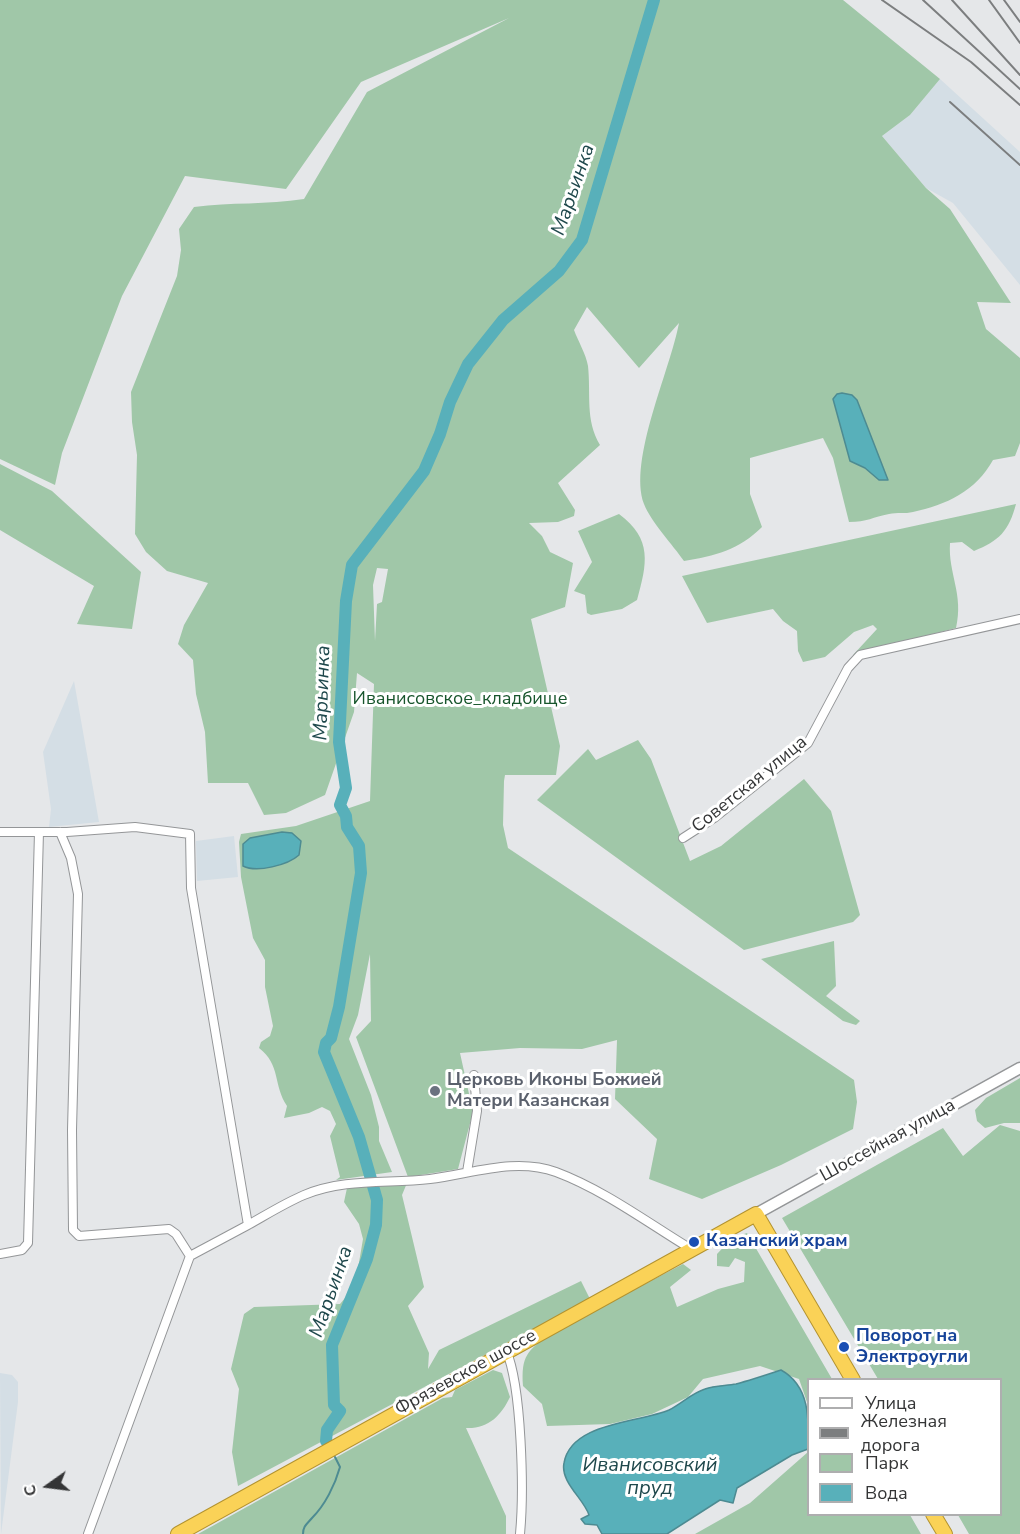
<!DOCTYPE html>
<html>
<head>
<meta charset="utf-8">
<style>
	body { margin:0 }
	#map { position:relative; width:1020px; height:1534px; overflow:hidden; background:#e5e7e9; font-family:"Nunito Sans",sans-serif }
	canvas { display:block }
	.legend { position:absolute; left:807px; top:1378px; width:195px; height:138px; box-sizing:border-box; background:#fff; border:2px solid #aeaeaf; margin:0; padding:8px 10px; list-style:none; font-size:18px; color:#343536 }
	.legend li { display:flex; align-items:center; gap:12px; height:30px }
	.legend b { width:30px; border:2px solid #aeaeaf }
	.north { position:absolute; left:18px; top:1456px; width:60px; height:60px; -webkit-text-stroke:4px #fff; paint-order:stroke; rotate:256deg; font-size:16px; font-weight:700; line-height:24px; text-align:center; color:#343536 }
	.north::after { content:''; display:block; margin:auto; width:21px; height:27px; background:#343536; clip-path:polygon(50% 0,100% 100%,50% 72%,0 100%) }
</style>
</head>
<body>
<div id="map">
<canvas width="1020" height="1534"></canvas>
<ul class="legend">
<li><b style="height:8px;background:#fff"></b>Улица</li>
<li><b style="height:8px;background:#7c7e7f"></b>Железная дорога</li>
<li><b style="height:16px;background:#a0c7a8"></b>Парк</li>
<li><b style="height:16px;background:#58b0ba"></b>Вода</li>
</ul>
<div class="north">С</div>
</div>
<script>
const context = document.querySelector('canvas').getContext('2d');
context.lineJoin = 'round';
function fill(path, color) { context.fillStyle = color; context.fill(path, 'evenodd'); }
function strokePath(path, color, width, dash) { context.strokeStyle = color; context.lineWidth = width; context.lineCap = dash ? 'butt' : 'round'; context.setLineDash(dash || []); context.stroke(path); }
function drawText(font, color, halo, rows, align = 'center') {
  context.font = font + ' "Nunito Sans",sans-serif'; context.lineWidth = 6; context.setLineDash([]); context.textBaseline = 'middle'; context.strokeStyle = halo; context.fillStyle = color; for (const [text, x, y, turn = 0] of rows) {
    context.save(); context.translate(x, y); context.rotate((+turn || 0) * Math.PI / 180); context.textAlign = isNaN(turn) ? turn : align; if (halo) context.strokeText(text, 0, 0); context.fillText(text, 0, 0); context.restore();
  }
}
fill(new Path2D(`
	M940 79 1020 152V285L953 203 926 188 882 136 910 115Z
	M74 681 99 822 49 827 51 809 43 752Z
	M234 836 238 877 197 881 196 841Z
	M0 1373 12 1375 18 1382V1402L1 1534Z`), '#d4dee5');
fill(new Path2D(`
	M0 0H843L940 79 910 115 882 136 926 188 950 209 1011 303 977 302 986 329 1020 358V443L1015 456 993 460C976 491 946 505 913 512 905 514 897 512 889 514 873 517 867 522 849 522L833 458 823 438 750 458V494L762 527C739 550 715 556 684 561 673 545 651 522 644 504 628 460 670 371 679 323L639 368 587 307 574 330C578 341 586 354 588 366 591 394 585 420 600 445L558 483 575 510 574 516 558 522 529 523 542 536 550 552 573 563 565 607 531 619 560 746 556 775H505L504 781 503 825 508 848 854 1080 857 1102 853 1129 781 1165 702 1199 649 1179 657 1139 615 1099 617 1040 582 1049 520 1048 460 1053 473 1112 458 1169 408 1177 356 1037 371 1021 370 954 358 1015 349 1039 371 1095 379 1127V1141L392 1172 336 1180 340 1177 330 1136 336 1124 330 1111 322 1107 309 1113 284 1118 287 1106C273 1085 281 1065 259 1048L261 1042 270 1036 273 1026 265 987V960L253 938 241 877 239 842 241 834 296 826 370 801 374 684 357 673 354 712 325 795 286 813 264 815 248 783H208L205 732 196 694 193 660 178 644 184 625 208 583 167 571 146 552 135 534 137 455 132 422 131 392 177 276 181 250 179 229 194 207C231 202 267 205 304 199L367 92 509 18 361 82 286 189 185 176 122 296 62 453 55 485 0 459ZM377 568 388 569 382 602 377 604 375 641 373 585Z
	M0 464 52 491 141 572 132 629 77 624 94 586 0 530Z
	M1016 504C1009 531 999 541 974 551L962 542 950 543C948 574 964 594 956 628L853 655 877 629 873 625 854 632 825 657 803 662 798 651 797 631 783 621 773 609 707 623 682 576Z
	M619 514C653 539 647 564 637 600L622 609 591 615 587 613 585 595 574 591 592 562 578 531Z
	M638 740 651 759 690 861 721 846 804 779 831 811 860 915 853 922 744 950 537 800 588 749 596 760Z
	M834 941 836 986 826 996 860 1021 856 1025 843 1021 761 959Z
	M1020 1078V1123H1004L985 1128 977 1121 975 1110 986 1098Z
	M1000 1125 1020 1131V1534H969L958 1515 1000 1514V1380L878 1379 782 1218 943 1128 963 1156Z
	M407 1183 402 1195 424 1287 408 1306 429 1353 428 1369 439 1350 581 1281 590 1299 238 1486 232 1452 239 1389 231 1369 244 1314 254 1307 340 1304 355 1286 363 1239 359 1224 344 1202 347 1188Z
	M747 1233 832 1379 808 1380V1405L799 1379 760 1366 703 1379 688 1397 652 1414 610 1424 547 1426 542 1404 523 1386C521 1356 527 1351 551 1333L683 1264 691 1270 670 1287 677 1307 718 1289 744 1282 745 1262 735 1258 729 1267 717 1266V1254L732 1238Z
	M493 1370 502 1373 510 1397C501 1416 488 1429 466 1428L506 1516V1534H198L443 1398 452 1397 455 1390Z
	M808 1452V1514L910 1515 921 1534H695L750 1503Z`), '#a0c7a8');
const water = new Path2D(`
	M842 393 852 395 857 400 888 480H879L865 468 850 461 833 399 837 394Z
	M282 832 292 833 301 841 299 855C288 865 257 873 243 866V844L250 838Z
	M781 1370C810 1386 809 1419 808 1449L792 1455 737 1488 733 1503 720 1500 667 1534H602L597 1525 585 1524 581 1519 589 1515C584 1499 560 1482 564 1463 571 1422 639 1423 669 1410 681 1404 692 1393 705 1389 715 1385 726 1386 736 1384 751 1380 766 1375 781 1370Z`);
fill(water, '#58b0ba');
strokePath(water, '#4d8b92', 1.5);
strokePath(new Path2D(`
	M303 1534C303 1526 307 1524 312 1518 325 1505 335 1485 340 1467L335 1457`), '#4d8b92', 2);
strokePath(new Path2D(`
	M326 1441 327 1430 340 1411 334 1405 332 1345 367 1259 376 1225 377 1200 359 1137 324 1052 326 1043 331 1038 339 1007 361 873 359 846 347 827 346 816 340 805 346 788 339 742 346 601 352 565 424 471 440 434 450 402 468 364 503 320 559 271 582 240 654 0`), '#58b0ba', 12);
const minor = new Path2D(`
	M0 832H67L135 827 190 834 191 888 248 1225C266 1215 285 1203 304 1195 345 1178 388 1184 430 1179 471 1174 515 1157 556 1172 604 1190 648 1223 691 1249
	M60 832 71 858 78 894 72 1130 73 1230 79 1236 169 1229 176 1234 190 1256
	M683 838 714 818 808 743 848 668 860 655 1020 619
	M467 1172 477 1111 474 1075
	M0 1254 22 1250 28 1243 39 832
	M506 1350C522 1387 524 1492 520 1534
	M88 1534 190 1256 248 1225`);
const tertiary = new Path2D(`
	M756 1214 1020 1068`);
const trunk = new Path2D(`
	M933 1514 945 1534
	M178 1534 756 1214 853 1380`);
strokePath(minor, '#949698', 10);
strokePath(tertiary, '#949698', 13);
strokePath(trunk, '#b39330', 16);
strokePath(minor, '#fff', 8);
strokePath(tertiary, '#fff', 10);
strokePath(trunk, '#fad257', 14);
strokePath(new Path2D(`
	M882 0 971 62 1020 105
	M923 0 1020 89
	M952 0 1020 75
	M989 0 1020 43
	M1004 0 1020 22
	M950 102 1020 165`), '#7c7e7f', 2);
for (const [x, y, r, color] of [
	[435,1091,6,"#6b7280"],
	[694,1242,6,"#1a4fb4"],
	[844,1347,6,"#1a4fb4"]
]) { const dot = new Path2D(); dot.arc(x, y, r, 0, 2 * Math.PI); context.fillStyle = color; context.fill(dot); strokePath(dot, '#fff', 2); }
drawText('18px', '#17552c', '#fff', [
	["Иванисовское_кладбище",460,700]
]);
drawText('18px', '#343536', '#fff', [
	["Советская улица",750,785,-39],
	["Шоссейная улица",888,1141,-29],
	["Фрязевское шоссе",466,1373,-29]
]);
drawText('bold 18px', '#5b616d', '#fff', [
	["Церковь Иконы Божией",447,1081],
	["Матери Казанская",447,1102]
], 'left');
drawText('bold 18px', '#164399', '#fff', [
	["Казанский храм",706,1242],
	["Поворот на",856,1337],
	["Электроугли",856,1358]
], 'left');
drawText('italic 20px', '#1f484c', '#fff', [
	["Марьинка",574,190,-71],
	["Марьинка",323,693,-88],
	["Марьинка",332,1292,-71],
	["Иванисовский",650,1466],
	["пруд",650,1489]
]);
</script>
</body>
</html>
